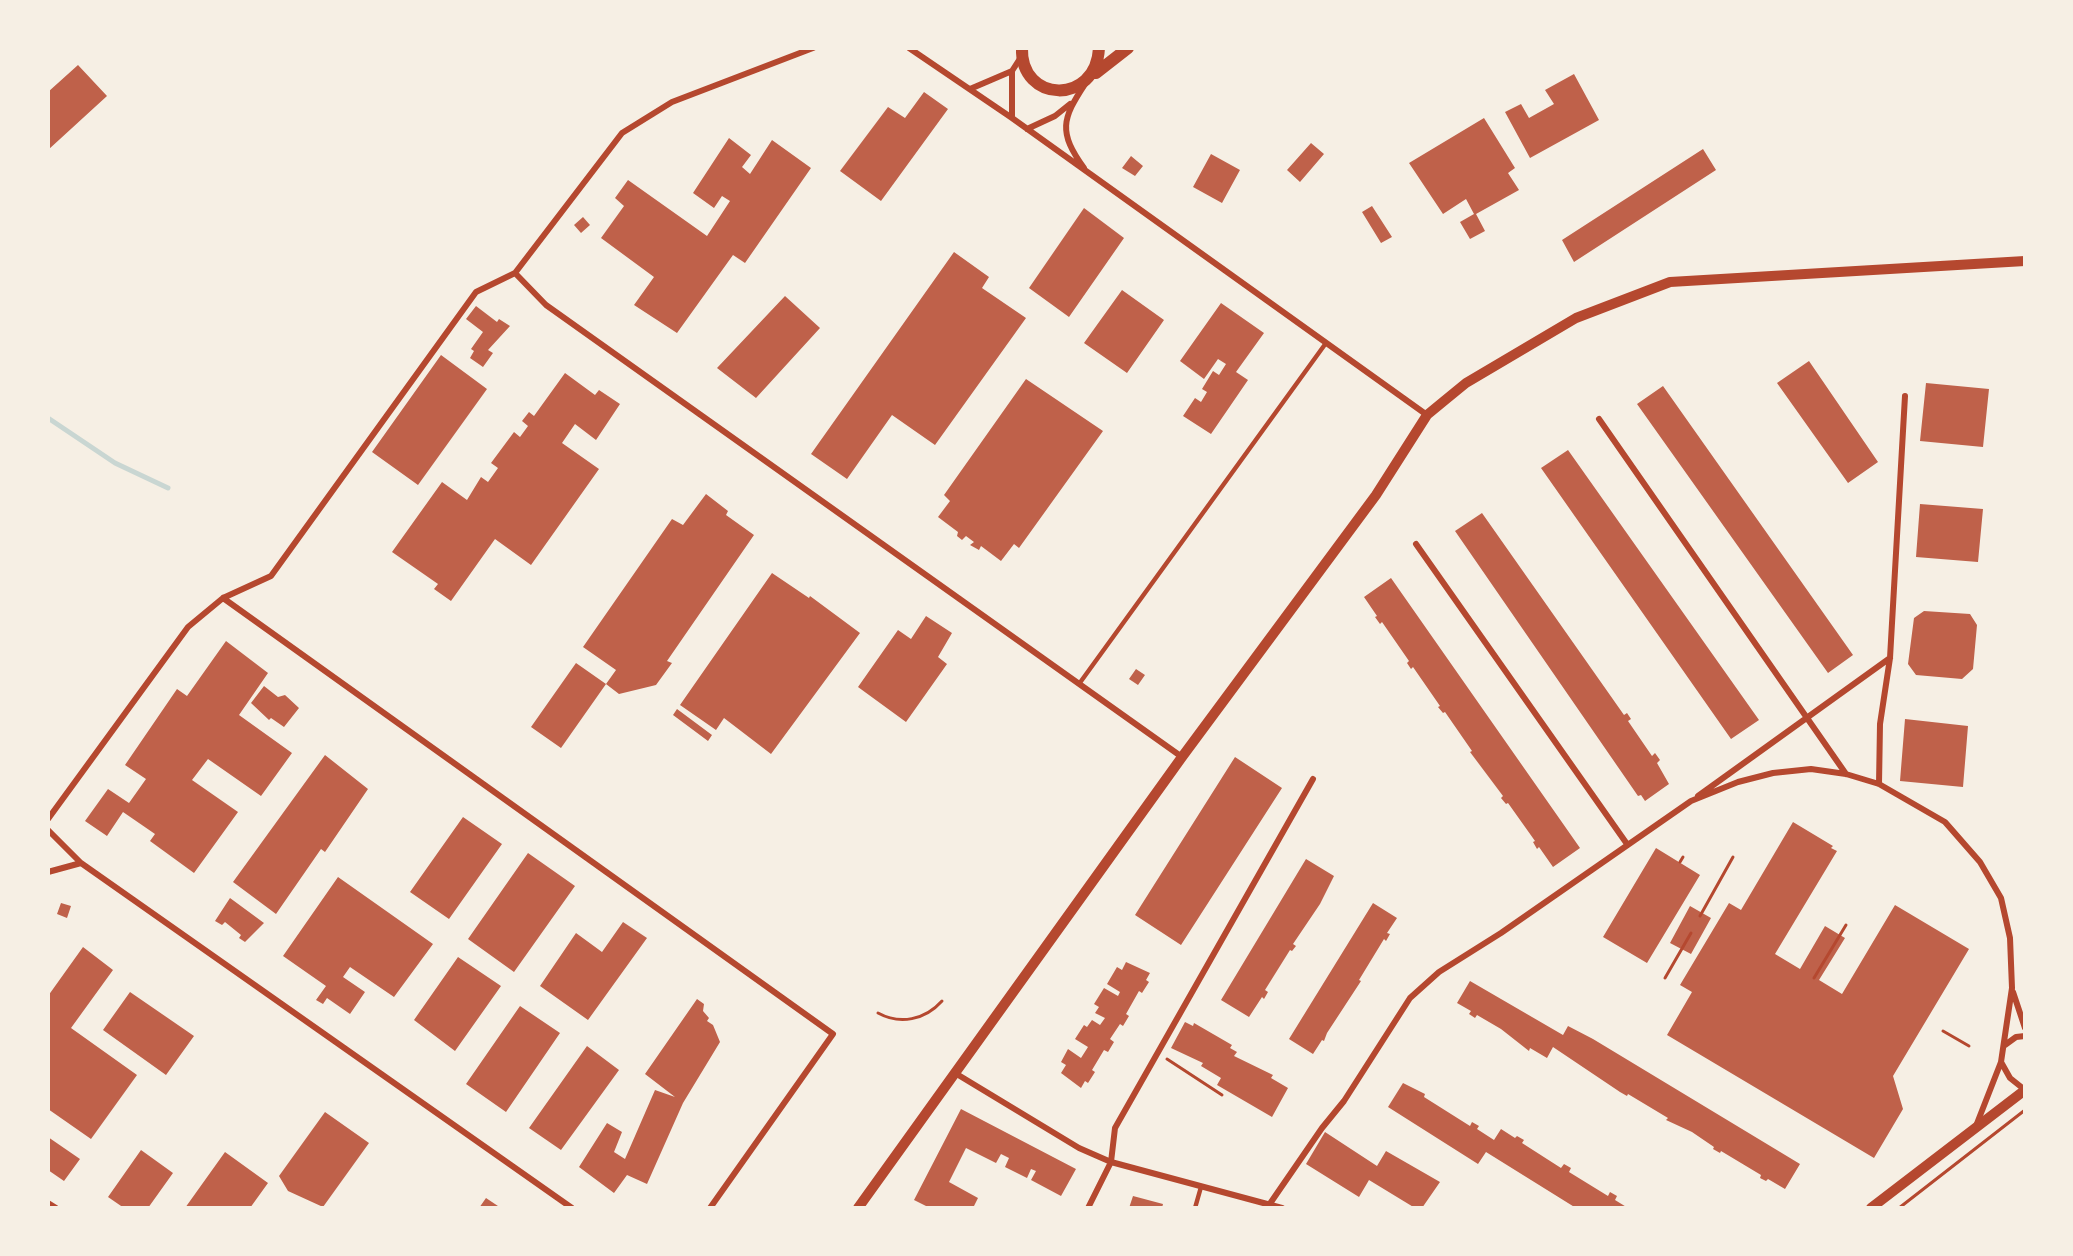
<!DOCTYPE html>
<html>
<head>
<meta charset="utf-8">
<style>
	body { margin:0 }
	#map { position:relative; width:2073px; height:1256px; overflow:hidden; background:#f6efe4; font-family:"Alegreya Sans",sans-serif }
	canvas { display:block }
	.frame { position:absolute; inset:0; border:50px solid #f6efe4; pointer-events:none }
</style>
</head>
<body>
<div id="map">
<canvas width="2073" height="1256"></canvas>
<div class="frame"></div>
</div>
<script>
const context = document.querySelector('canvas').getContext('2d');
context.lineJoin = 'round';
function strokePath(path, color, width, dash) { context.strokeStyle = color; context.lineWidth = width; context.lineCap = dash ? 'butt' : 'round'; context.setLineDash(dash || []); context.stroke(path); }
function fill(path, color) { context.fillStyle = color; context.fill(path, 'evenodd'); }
strokePath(new Path2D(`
	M48 418 115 463 168 488`), '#c9d6d2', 5);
fill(new Path2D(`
	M78 65 107 96 48 150V92Z
	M1574 74 1599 120 1530 158 1505 112 1521 104 1529 118 1554 104 1545 90Z
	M924 92 948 109 881 201 840 171 888 107 905 118Z
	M1484 118 1515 168 1508 173 1519 190 1476 214 1485 231 1470 239 1460 222 1474 214 1466 199 1443 214 1409 163Z
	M729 138 751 155 742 167 750 174 772 140 811 168 745 263 733 255 677 333 634 305 654 277 601 238 624 206 615 198 628 180 707 236 730 201 722 196 714 208 693 193Z
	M1311 143 1324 154 1300 182 1287 170Z
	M1703 149 1716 170 1574 262 1562 240Z
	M1211 154 1240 170 1222 203 1193 187Z
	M1131 156 1143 166 1135 176 1122 168Z
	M1372 206 1392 237 1381 243 1362 212Z
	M1084 208 1124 238 1069 317 1029 288Z
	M583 217 590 225 581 233 574 225Z
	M954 252 989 277 982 288 1026 318 935 445 892 415 847 479 811 454Z
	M1122 290 1164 320 1127 373 1084 343Z
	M785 296 820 328 756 398 717 368Z
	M1221 303 1264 333 1236 372 1248 380 1211 434 1183 416 1195 398 1201 402 1207 392 1202 389 1213 371 1219 375 1226 364 1218 359 1204 379 1180 361Z
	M476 306 497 322 499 319 510 326 488 350 493 353 483 367 470 358 474 351 471 349 483 332 466 319Z
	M441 355 487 389 418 485 372 452Z
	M1809 361 1878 462 1848 483 1777 383Z
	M565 373 595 395 599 390 620 404 596 440 575 424 562 443 599 469 531 565 495 539 451 601 434 589 438 584 392 552 442 482 467 500 481 477 488 482 498 468 491 463 514 432 520 437 528 426 522 421 529 412 534 416Z
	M1026 379 1103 431 1019 548 1014 544 1001 561 981 546 979 550 970 545 974 542 966 536 962 540 957 536 958 532 938 517 950 501 944 495Z
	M1926 383 1989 389 1983 447 1920 441Z
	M1663 386 1853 655 1828 673 1637 404Z
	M1568 450 1759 720 1731 739 1541 468Z
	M706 494 728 511 726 515 754 535 667 661 672 663 656 685 619 694 606 684 561 748 531 727 576 663 606 684 616 670 583 647 672 519 683 525Z
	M1920 504 1983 509 1978 562 1916 557Z
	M1482 513 1624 715 1627 713 1631 719 1628 721 1652 756 1655 753 1660 760 1657 763 1669 784 1645 801 1641 795 1638 796 1455 531Z
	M772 573 809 598 810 596 860 633 771 754 724 718 716 730 680 705Z
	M1391 578 1580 848 1553 867 1539 847 1537 849 1533 842 1535 841 1508 803 1506 804 1501 798 1503 796 1470 752 1472 751 1445 712 1443 713 1438 707 1440 706 1413 667 1411 669 1407 663 1409 661 1382 622 1380 624 1375 617 1377 616 1364 597Z
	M1924 611 1970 614 1977 625 1973 669 1962 679 1916 675 1908 664 1914 618Z
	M926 616 952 633 938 657 947 664 906 722 858 687 898 630 911 639Z
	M226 641 268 673 239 715 292 753 261 796 208 759 192 780 238 812 194 873 150 841 155 834 123 812 107 836 85 821 108 789 129 803 146 779 125 765 177 689 187 696Z
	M1136 669 1145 675 1138 685 1129 679Z
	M264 686 278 697 285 695 299 708 284 727 271 718 269 720 251 703Z
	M677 709 712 735 708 741 673 715Z
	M1905 719 1968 726 1963 787 1900 781Z
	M325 755 368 789 325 852 321 849 276 914 233 882Z
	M1235 757 1282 788 1181 945 1135 915Z
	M463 817 502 844 449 919 410 892Z
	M1793 822 1833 846 1831 848 1837 851 1775 954 1800 969 1825 926 1845 938 1819 980 1842 994 1895 905 1969 949 1893 1076 1903 1109 1874 1158 1667 1035 1692 992 1680 985 1729 903 1741 910Z
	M1656 848 1700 875 1647 963 1603 937Z
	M528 853 575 886 514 972 468 939Z
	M1306 859 1334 876 1320 904 1293 944 1296 946 1292 951 1290 950 1265 990 1268 992 1264 999 1262 997 1249 1017 1221 1000Z
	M338 877 433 944 394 997 350 967 343 977 365 992 350 1014 327 998 323 1004 316 1000 326 986 283 956Z
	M230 898 264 923 245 942 239 938 241 935 225 922 222 925 215 921Z
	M61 903 71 906 67 918 57 914Z
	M1373 903 1397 918 1387 933 1390 934 1386 941 1384 939 1359 980 1361 981 1327 1033 1324 1041 1322 1040 1313 1054 1289 1039Z
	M1690 906 1711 918 1691 954 1670 943Z
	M623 922 647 938 588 1020 540 986 576 933 602 952Z
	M83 947 113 970 71 1028 137 1075 91 1139 48 1109V996Z
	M458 957 501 986 455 1051 414 1020Z
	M1126 962 1150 973 1146 980 1149 982 1142 993 1139 991 1126 1014 1129 1016 1123 1026 1120 1024 1110 1039 1114 1042 1108 1052 1104 1050 1092 1070 1095 1072 1088 1083 1085 1081 1081 1088 1061 1073 1066 1065 1061 1062 1068 1049 1081 1058 1088 1047 1075 1039 1084 1025 1087 1027 1092 1020 1100 1025 1105 1018 1095 1013 1099 1007 1094 1004 1104 988 1118 996 1120 992 1107 984 1117 967 1122 970Z
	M1470 981 1563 1035 1568 1026 1593 1039 1800 1164 1785 1189 1768 1179 1766 1181 1760 1178 1761 1175 1721 1151 1720 1153 1713 1149 1714 1147 1692 1132 1666 1120 1668 1118 1628 1094 1627 1096 1620 1092 1553 1047 1547 1058 1530 1048 1529 1051 1501 1029 1477 1015 1475 1018 1469 1014 1471 1011 1457 1003Z
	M130 992 194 1036 166 1075 103 1030Z
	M697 999 704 1004 703 1011 709 1018 707 1021 713 1025 720 1042 683 1103 647 1184 627 1175 614 1193 579 1167 607 1123 622 1132 614 1152 625 1159 655 1090 675 1097 645 1074Z
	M520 1006 560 1033 506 1112 466 1084Z
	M1185 1022 1193 1026 1194 1023 1232 1045 1230 1048 1237 1052 1234 1056 1273 1075 1271 1078 1288 1088 1272 1117 1217 1085 1221 1078 1201 1066 1203 1063 1171 1048Z
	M587 1046 619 1070 561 1150 529 1128Z
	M1403 1083 1425 1094 1424 1097 1470 1126 1472 1122 1479 1126 1477 1129 1494 1140 1501 1129 1515 1138 1517 1136 1524 1140 1522 1143 1561 1168 1564 1164 1571 1168 1569 1172 1608 1196 1610 1192 1617 1196 1615 1200 1628 1208H1576L1486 1152 1478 1164 1388 1107Z
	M961 1109 1076 1169 1061 1196 1031 1180 1036 1171 1031 1169 1027 1178 1005 1167 1009 1158 1001 1154 996 1163 966 1148 949 1182 978 1198 974 1206 978 1208H930L914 1200Z
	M325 1112 369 1143 323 1207 288 1191 279 1176Z
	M1325 1132 1377 1166 1386 1151 1440 1182 1422 1208H1415L1369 1180 1359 1197 1306 1164Z
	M48 1137 80 1159 64 1181 48 1170Z
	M141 1150 173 1173 148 1208H124L108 1197Z
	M225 1152 268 1183 250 1208H185Z
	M1133 1196 1163 1204 1162 1208H1129Z
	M486 1198 501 1208H479Z`), '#bf614a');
strokePath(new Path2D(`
	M1680 862 1683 857
	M1700 916 1733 857
	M1665 978 1691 933
	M1814 978 1846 925
	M878 1013C900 1025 925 1020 942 1001
	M1943 1031 1969 1046
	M1167 1059 1222 1095
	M1899 1208 2025 1110`), '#b5482f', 3);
strokePath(new Path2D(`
	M1079 684 1326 343
	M1195 1208 1201 1187`), '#b5482f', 4.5);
strokePath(new Path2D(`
	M909 48 1012 118 1427 415
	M970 89 1012 71
	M1012 118V71L1021 57
	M1027 129 1055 116 1070 104
	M1084 168C1058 132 1062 119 1085 84
	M515 273 546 305 1182 757
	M515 273 622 133 672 102 813 48
	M1599 419 1846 774
	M1416 544 1627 844
	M223 598 833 1034 710 1208
	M1879 784 1880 724 1890 658 1905 396
	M1698 796 1890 658
	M48 819 188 627 223 598 271 576 476 292 515 273
	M48 830 81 863 48 872
	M81 863 572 1208
	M2013 992 2025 1028
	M2005 1045 2016 1037 2025 1036
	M955 1073 1079 1148 1111 1162 1282 1208
	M1976 1126 2001 1062
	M48 1203 56 1208
	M1269 1205 1322 1128 1344 1101 1410 998 1439 972 1501 933 1691 801 1738 782 1773 773 1811 769 1846 774 1879 784 1945 822 1980 862 2001 898 2010 938 2012 988 2001 1062 2010 1078 2025 1090
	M1088 1208 1111 1162 1115 1128 1313 779`), '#b5482f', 6);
strokePath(new Path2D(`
	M858 1208 1182 757 1376 495 1427 415 1444 401 1466 383 1576 318 1670 282 2025 261
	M1871 1208 2025 1090`), '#b5482f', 10);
strokePath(new Path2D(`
	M1022 48C1020 103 1096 106 1099 48
	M1096 73 1128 48`), '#b5482f', 12);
</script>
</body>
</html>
